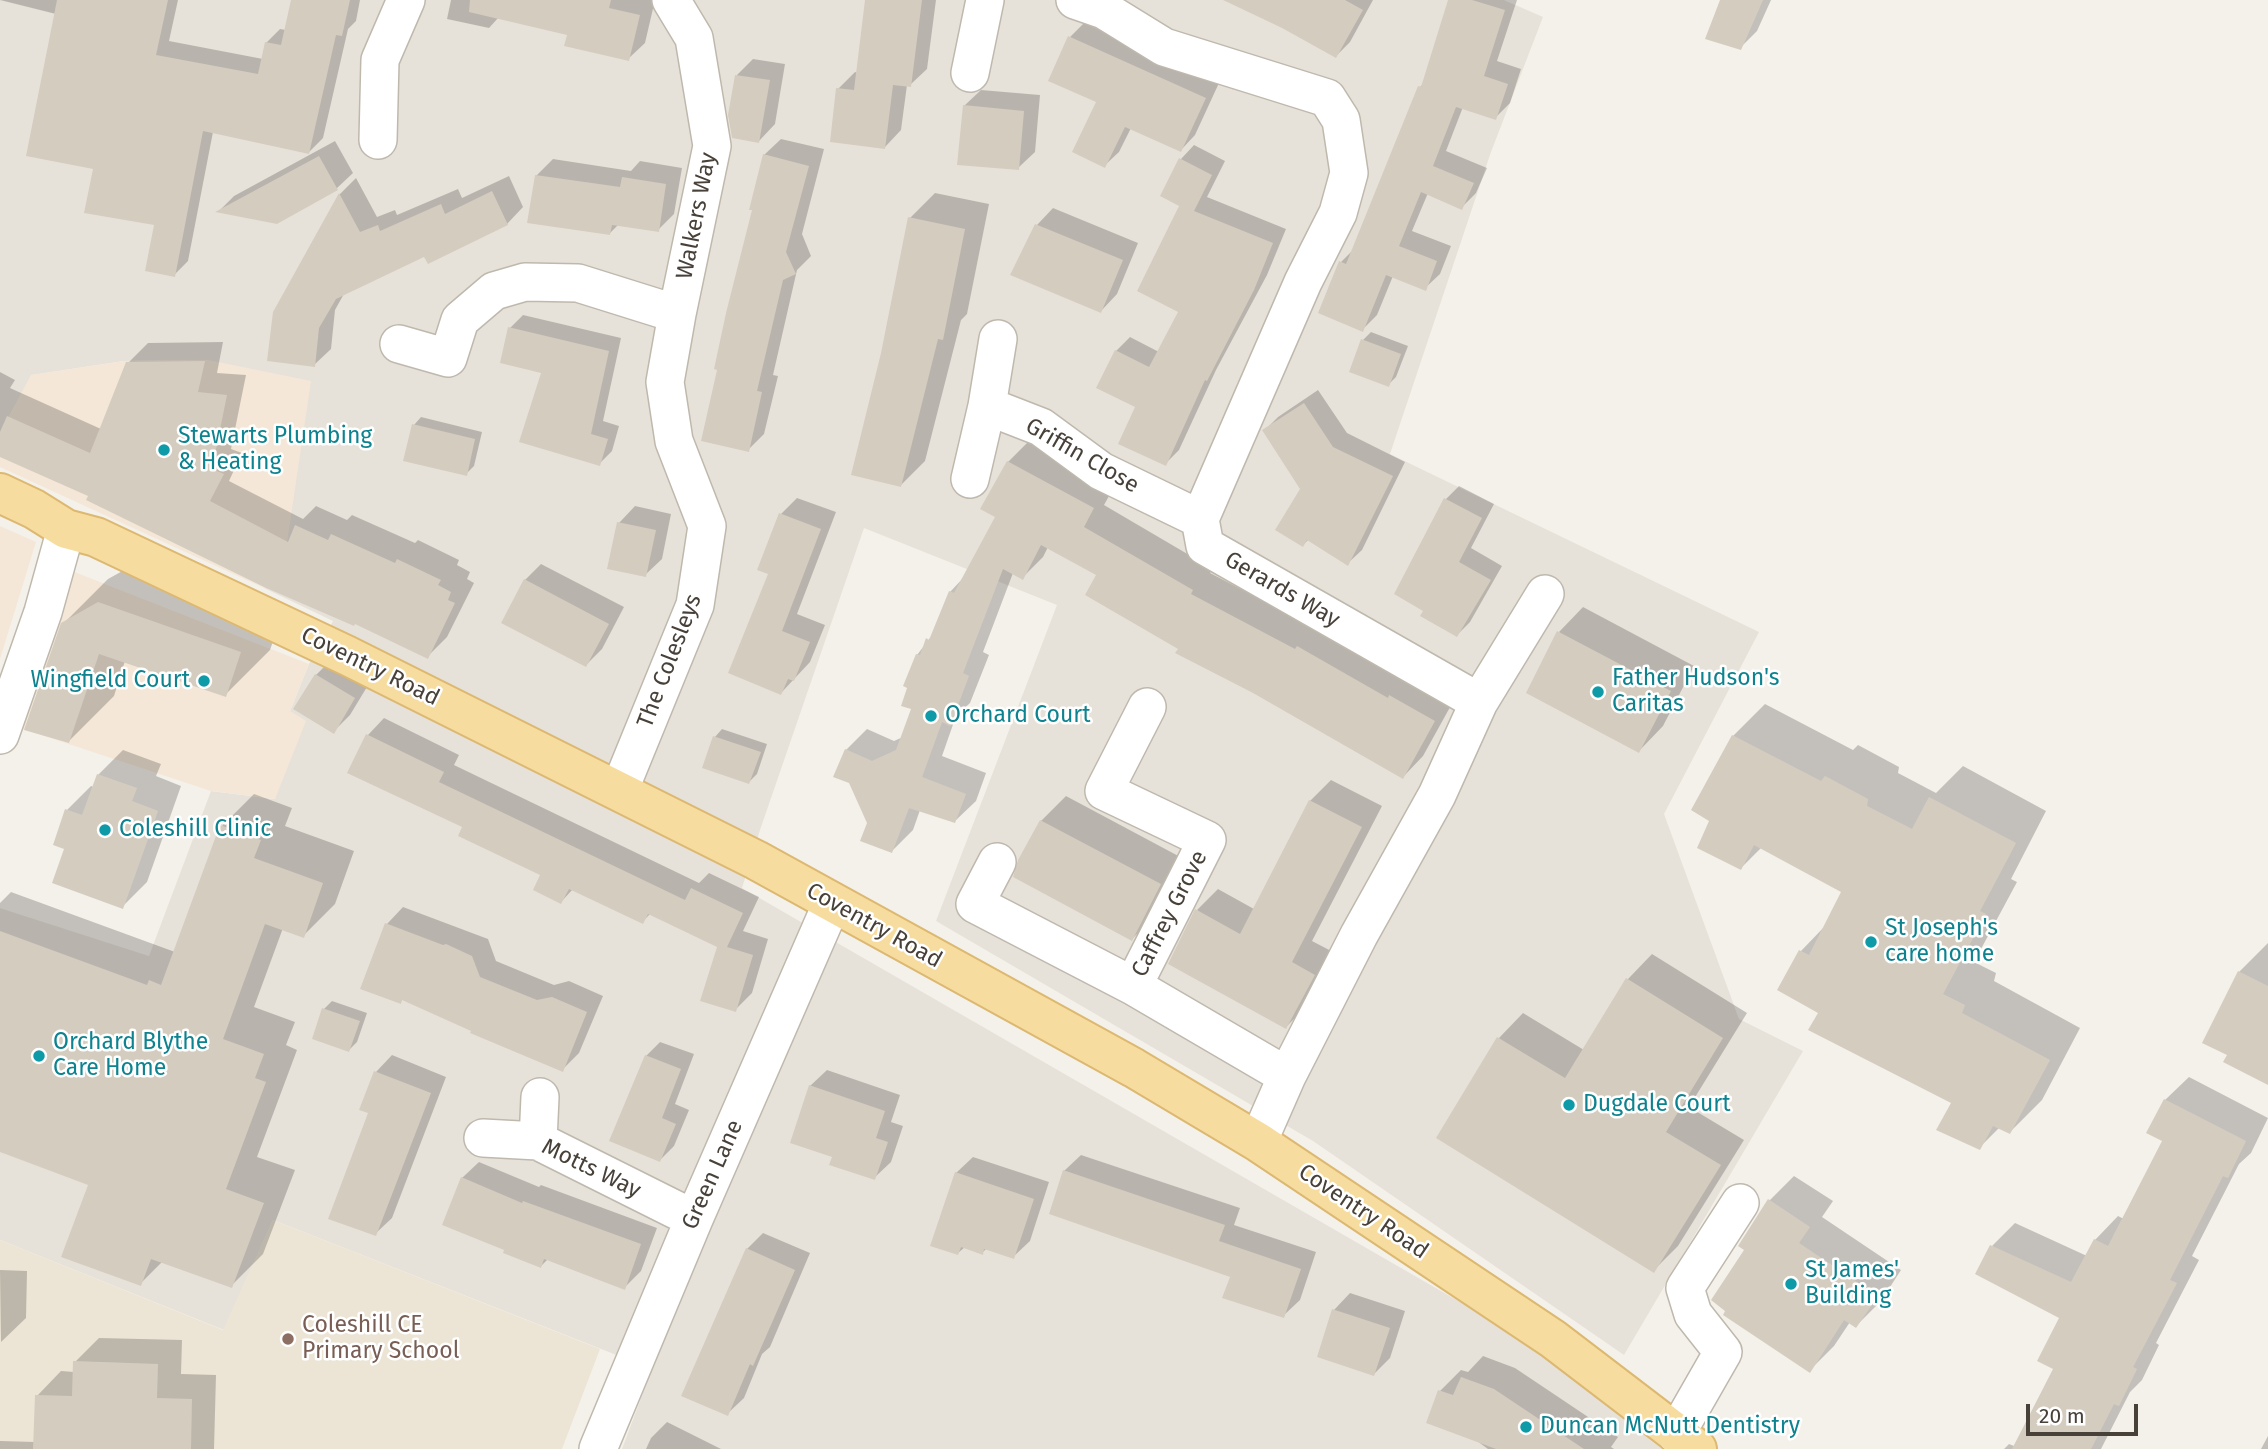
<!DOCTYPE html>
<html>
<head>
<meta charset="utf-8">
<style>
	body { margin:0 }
	#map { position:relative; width:2268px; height:1449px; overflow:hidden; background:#f4f1ea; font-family:"Fira Sans",sans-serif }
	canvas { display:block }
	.scale { position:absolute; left:2026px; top:1404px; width:112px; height:32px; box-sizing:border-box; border:4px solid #474139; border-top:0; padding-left:9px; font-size:21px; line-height:24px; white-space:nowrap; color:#474139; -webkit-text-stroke:5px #fff; paint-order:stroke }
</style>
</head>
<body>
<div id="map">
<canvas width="2268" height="1449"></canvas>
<div class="scale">20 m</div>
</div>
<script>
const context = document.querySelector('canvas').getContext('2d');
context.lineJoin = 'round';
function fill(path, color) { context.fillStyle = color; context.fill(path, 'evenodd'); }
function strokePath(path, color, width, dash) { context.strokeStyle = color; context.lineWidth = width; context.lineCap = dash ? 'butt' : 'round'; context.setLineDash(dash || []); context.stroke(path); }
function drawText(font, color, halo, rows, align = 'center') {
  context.font = font + ' "Fira Sans",sans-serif'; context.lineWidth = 5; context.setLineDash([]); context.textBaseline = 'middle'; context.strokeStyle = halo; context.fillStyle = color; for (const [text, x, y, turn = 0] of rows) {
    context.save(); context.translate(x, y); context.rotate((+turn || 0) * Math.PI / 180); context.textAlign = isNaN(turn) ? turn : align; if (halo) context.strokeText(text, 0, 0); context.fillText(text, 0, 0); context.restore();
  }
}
fill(new Path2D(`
	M0 0H1504L1543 17 1491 152 1390 454 1759 632 1664 814 1739 1019 1803 1051 1624 1355 1313 1141 936 921 1057 605 864 528 760 830 742 888 1715 1449H622L652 1369 273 1220 224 1330 0 1240V908L149 956 211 791 275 799 290 711 309 664 333 621 264 588 287 542 208 360 124 361 32 375 0 433Z`), '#e7e2d9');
fill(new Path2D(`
	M208 360 311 381 287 542 264 588 0 467V433L31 375 124 361Z
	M0 526 36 542 0 659Z
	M72 571 309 664 290 711 306 721 275 799 211 791 23 729Z`), '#f4e7d7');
fill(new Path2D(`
	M273 1220 600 1349 562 1449H0V1240L223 1330Z`), '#ece5d5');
fill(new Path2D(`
	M0 0H178L169 41 263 59 266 43 280 29 286 30 292 0H360L356 21 348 29 323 138 309 152 213 132 188 261 174 275 156 224 95 168 56 14Z
	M451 0H655L645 43 628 59 569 33 499 17 489 28 447 19Z
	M867 0H936L927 69 910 85H907L901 130 885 147 838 89 855 72 858 73Z
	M1226 0H1373L1350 42 1336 56 1283 26Z
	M1450 0H1517L1497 61 1521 69 1510 103 1495 118 1463 107 1446 151 1487 168 1476 193 1462 207 1428 193 1412 231 1451 246 1440 274 1425 288 1393 276 1377 315 1362 330 1341 262 1354 249 1420 87 1425 82Z
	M1722 0H1771L1757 31 1740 48Z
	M1084 23 1219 83 1195 135 1181 150 1131 128 1119 152 1104 166 1098 102 1070 37Z
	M753 59 785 64 775 124 759 141 737 75Z
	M981 90 1040 95 1035 152 1018 168 964 106Z
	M781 139 824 149 802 234 811 256 797 270 773 375 778 376 764 434 748 450 754 209 764 155Z
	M335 141 353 173 336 189 219 211 234 196Z
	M1194 145 1225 161 1207 197 1286 229 1267 275 1216 370 1179 450 1165 464 1137 407 1116 351 1130 337 1159 352 1180 311 1181 159Z
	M553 159 631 171 640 161 682 168 674 214 658 230 619 224 610 233 536 176Z
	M509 176 523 207 507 224 425 254 345 292 335 310 331 349 314 365 275 312 340 194 356 178 377 217 395 210 397 215 458 189 462 198Z
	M935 193 989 204 967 314 961 320 925 461 901 485 883 354 910 218Z
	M1053 208 1138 243 1117 294 1101 311 1037 225Z
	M523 315 621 338 603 421 619 426 612 451 599 464 543 371 510 328Z
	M1371 332 1408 346 1396 377 1388 385 1363 340Z
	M223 342 217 373 246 375 231 449 242 453 229 481 303 519 316 506 347 520 352 515 415 543 418 540 459 560 457 565 470 572 467 579 474 583 447 637 427 657 90 495 0 455V372L15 380 10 388 101 429 128 363 148 343Z
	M1318 390 1347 433 1405 462 1362 550 1348 563 1309 539 1303 545 1302 489 1264 431 1278 417Z
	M421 417 482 432 474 466 466 474 414 425Z
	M1029 441 1114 487 1104 505 1213 569 1210 573 1454 700 1423 756 1403 777 1180 648 1099 575 1048 547 1043 557 1022 578 1013 573 983 652 989 655 970 703 956 716 942 756 986 773 976 801 955 821 920 810 913 830 892 851 869 823 846 750 867 729 894 741 903 737 914 708 917 655 933 634 950 592 965 576 998 516 1008 462Z
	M1459 486 1494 504 1471 548 1502 566 1470 622 1457 635 1446 499Z
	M797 498 836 512 797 614 825 625 810 662 781 693 770 573 781 514Z
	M635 506 671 514 662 559 645 575 619 523Z
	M144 559 285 607 270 650 225 695 125 661 114 696 69 741 63 624 108 579Z
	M541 564 624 607 602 649 586 665 525 580Z
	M1583 607 1694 666 1663 726 1639 751 1559 632Z
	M332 659 370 682 350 715 334 731 316 675Z
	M1765 704 1853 750 1858 745 1899 767 1898 773 1936 793 1963 766 2046 811 2011 879 2017 882 1974 962 1996 973 1994 981 2080 1028 2042 1100 2010 1132 2000 1127 1979 1148 1953 1102 1820 1012 1780 990 1801 951 1826 925 1843 891 1762 847 1741 868 1711 820 1733 736Z
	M384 718 459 755 454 765 699 883 709 873 759 897 743 931 768 939 752 993 735 1010 719 946 651 913 642 922 573 889 561 902 543 874 465 826 349 772 368 735Z
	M722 729 767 744 757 774 749 782 715 737Z
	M123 750 161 764 156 776 181 786 147 882 122 907 67 810 91 786 94 787 98 775Z
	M1331 780 1382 806 1312 941 1335 953 1307 1006 1286 1027 1197 910 1218 889 1254 909 1310 801Z
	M254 794 292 808 285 826 354 851 335 904 303 936 283 928 254 1007 295 1022 286 1045 297 1050 257 1157 295 1170 263 1254 231 1286 163 1261 140 1284 90 1184 0 1150V903L11 892 175 952 222 826Z
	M1066 796 1184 859 1157 914 1132 939 1041 821Z
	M403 907 488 939 496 961 554 985 569 981 603 996 579 1053 562 1070 403 999 400 1002 387 924Z
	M2268 943V1083L2230 1055 2239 972Z
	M1652 954 1747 1013 1689 1107 1744 1140 1678 1246 1654 1270 1438 1137 1499 1038 1523 1013 1584 1050 1628 979Z
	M332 1001 367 1013 357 1042 349 1050 314 1038 324 1009Z
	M660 1042 694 1054 675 1104 689 1110 674 1146 660 1160 646 1056Z
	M392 1055 446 1077 392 1218 375 1234 370 1112 376 1072Z
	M827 1070 900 1095 891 1122 903 1126 891 1162 874 1178 834 1156 810 1086Z
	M2189 1077 2268 1118 2251 1153 2239 1164 2192 1256 2199 1260 2156 1343 2159 1345 2142 1380 2130 1392 2101 1449H2004L2009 1444 2014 1446 2055 1368 2061 1317 1992 1246 2015 1223 2087 1256 2095 1240 2118 1216 2124 1219 2164 1140 2165 1100Z
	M1081 1155 1240 1208 1234 1225 1316 1252 1300 1300 1283 1316 1232 1276 1064 1171Z
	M973 1157 1049 1182 1030 1241 1013 1257 987 1248 982 1253 965 1247 958 1253 956 1173Z
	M479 1162 539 1187 541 1185 657 1228 641 1271 624 1288 548 1259 541 1266 506 1249 462 1178Z
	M1794 1176 1833 1201 1822 1217 1901 1270 1881 1301 1856 1326 1850 1322 1834 1346 1809 1371 1727 1310 1746 1249 1770 1200Z
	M763 1233 810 1253 770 1347 762 1354 744 1398 727 1414 747 1249Z
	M0 1270 27 1271 26 1318 1 1342Z
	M1350 1293 1405 1311 1390 1358 1374 1374 1334 1310Z
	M99 1338 182 1340 181 1374 216 1375 214 1449H0V1441L35 1442 37 1396 61 1371 74 1372 75 1362Z
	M1483 1356 1515 1368 1618 1437 1611 1447 1614 1449H1488L1473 1438 1440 1391 1461 1370 1468 1372Z
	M667 1422 721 1449H646L651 1438Z
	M2268 1436V1449H2261Z`), '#0003');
fill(new Path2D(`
	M57 0H168L156 55 258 74 265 42 281 45 291 0H350L342 36 336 35 309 154 203 131 175 277 145 271 154 225 84 213 93 169 26 156Z
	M470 0H611L609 8 640 15 629 61 564 46 567 35 469 12Z
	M865 0H922L911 87 893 85 885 149 830 142 836 88 854 90Z
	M1223 0H1345L1363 10 1336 58 1282 28Z
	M1448 0H1472L1505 10 1484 76 1508 84 1496 120 1456 107 1433 166 1474 183 1462 210 1421 192 1399 246 1437 261 1426 291 1386 275 1363 332 1318 313 1339 261 1346 264 1418 86 1421 87Z
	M1720 0H1763L1741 50 1705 39Z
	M1068 36 1206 98 1181 152 1125 127 1105 168 1072 152 1096 102 1048 81Z
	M735 75 770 80 759 143 732 138 728 115Z
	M963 105 1024 111 1019 170 957 165Z
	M763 154 809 166 786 252 796 274 783 280 757 391 762 392 749 452 701 441 717 370 714 369 726 313 752 210H749Z
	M319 156 338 190 277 224 215 212Z
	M1179 158 1212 175 1194 211 1273 243 1254 290 1207 381 1205 380 1166 466 1118 444 1135 407 1096 388 1115 350 1149 367 1178 312 1137 291 1179 206 1160 196Z
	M535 175 620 187 622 177 666 184 659 232 612 225 610 235 527 223Z
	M492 191 508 225 428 264 424 257 336 299 319 328 315 367 267 361 273 312 339 193 360 232 378 225 380 231 441 204 445 214Z
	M908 217 965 229 943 340 938 339 901 487 851 475 881 353Z
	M1035 224 1123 260 1101 313 1010 275Z
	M508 327 609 351 591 434 608 439 600 466 519 442 541 373 500 363Z
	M1361 339 1401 354 1389 387 1349 372Z
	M205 361 198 392 227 395 212 469 224 474 210 501 288 542 295 525 328 540 331 534 395 563 397 559 441 580 438 585 451 592 448 600 455 603 428 659 355 624 354 626 264 587 86 500 88 496 0 457V432L7 416 90 453 126 362Z
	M1304 403 1333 447 1393 476 1348 566 1307 540 1303 547 1275 530 1300 489 1262 430Z
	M412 424 475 439 467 476 403 461Z
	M1007 461 1094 508 1084 527 1193 590 1191 594 1295 649 1297 646 1388 698 1389 695 1435 721 1403 779 1253 693 1175 653 1178 649 1085 595 1096 575 1041 545 1023 580 1003 569 963 673 969 676 950 726 942 722 922 777 966 794 955 823 909 808 892 853 860 841 867 823 849 783 833 777 845 749 872 761 896 750 911 709 901 706 907 688 903 686 916 654 920 655 926 638 929 640 949 591 954 593 995 517 980 509Z
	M1444 498 1482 518 1459 562 1491 580 1457 637 1420 616 1423 611 1394 594Z
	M779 513 821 529 782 631 810 642 794 681 788 679 781 695 728 673 768 574 757 570Z
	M617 522 656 530 646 577 607 569Z
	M524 579 609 624 586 667 501 623Z
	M98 602 241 652 226 697 99 654 69 743 24 730 61 623Z
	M1557 631 1671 691 1639 753 1526 693Z
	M315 674 355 698 334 734 293 709Z
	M366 734 444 772 439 782 685 900 691 888 743 913 727 947 753 955 736 1012 700 1001 717 947 648 914 643 924 569 889 561 904 533 890 540 875 458 836 462 827 347 773Z
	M1732 735 1821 781 1825 776 1868 799 1867 806 1912 829 1929 797 2016 843 1980 911 1986 914 1943 994 1965 1005 1962 1013 2050 1060 2010 1134 1993 1126 1980 1150 1936 1130 1951 1103 1808 1030 1818 1013 1777 990 1799 950 1809 955 1841 892 1754 845 1741 870 1697 848 1709 821 1691 810Z
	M713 736 761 752 749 784 702 768Z
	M97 774 137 788 132 801 158 811 123 909 52 883 64 849 53 845 65 809 82 815Z
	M1309 800 1362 827 1292 962 1315 975 1286 1029 1168 964 1195 909 1240 934Z
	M1040 820 1161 884 1132 941 1013 877 1018 860Z
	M220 825 261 840 254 858 323 883 304 938 265 924 223 1039 264 1054 255 1078 266 1082 226 1189 264 1203 232 1288 151 1259 141 1286 61 1257 88 1185 0 1152V931L147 985 149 980 161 985Z
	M385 923 443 945 446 944 472 956 480 977 537 1000 552 997 587 1012 563 1072 470 1033 471 1031 402 1000 401 1004 360 989Z
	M2238 971 2268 986V1085L2223 1062 2227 1055 2202 1043Z
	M1626 978 1723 1038 1666 1132 1721 1165 1654 1273 1436 1138 1497 1037 1565 1078Z
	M322 1008 360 1021 349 1052 312 1039Z
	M645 1055 681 1069 662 1118 676 1124 660 1162 609 1141Z
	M374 1071 431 1093 376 1236 328 1219 368 1113 359 1110Z
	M809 1085 885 1111 876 1138 888 1142 875 1180 829 1165 832 1157 790 1143Z
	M2164 1099 2246 1141 2228 1178 2223 1176 2170 1280 2177 1283 2133 1367 2137 1369 2119 1406 2114 1404 2091 1449H2012L2053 1369 2037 1361 2059 1318 1975 1274 1990 1245 2071 1282 2094 1239 2108 1246 2162 1141 2146 1133Z
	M1063 1170 1225 1225 1219 1241 1301 1269 1284 1318 1222 1298 1230 1277 1049 1214Z
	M955 1172 1034 1199 1014 1259 984 1249 983 1255 961 1247 958 1255 930 1246Z
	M461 1177 522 1203 523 1201 641 1244 625 1290 544 1259 541 1268 503 1253 504 1250 442 1225Z
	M1768 1199 1810 1227 1799 1243 1878 1296 1856 1328 1844 1320 1810 1373 1723 1315 1725 1311 1711 1300 1744 1250 1738 1246Z
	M746 1248 795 1270 753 1366 750 1364 728 1416 681 1396Z
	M1332 1309 1390 1328 1374 1376 1317 1357Z
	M73 1361 158 1364 157 1398 192 1399 191 1449H33L35 1395 72 1396Z
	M1461 1377 1494 1389 1584 1449H1496L1426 1423 1438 1390 1453 1395Z`), '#d5ccc0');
const minor = new Path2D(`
	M671 0 694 38 712 146 677 314
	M1075 0 1104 10 1164 47 1327 98 1341 120 1349 173 1338 213 1303 282 1200 519 1205 546 1479 702 1437 795 1359 935 1287 1076 1258 1142
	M970 73 985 0
	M378 140 380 60 406 0
	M998 339 987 406 1041 427 1101 471 1200 519
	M399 344 448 358 460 320 494 291 525 282 578 283 677 314 665 382 674 441 707 526 695 605 619 791
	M970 479 987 406
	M1479 702 1545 594
	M0 735 43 612 66 529
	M997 862 975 904 1133 986 1287 1076
	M1133 986 1207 840 1104 791 1147 707
	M483 1138 538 1141 694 1219
	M538 1141 540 1097
	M1676 1434 1723 1352 1693 1314 1685 1288 1740 1203
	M598 1449 694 1219 832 903`);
const major = new Path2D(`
	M0 493 34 509 66 529 96 537 348 656 756 860 1134 1068 1258 1142 1553 1339 1697 1449`);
strokePath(minor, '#bfb8ad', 40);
strokePath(major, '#dcb870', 42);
strokePath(minor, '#fff', 37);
strokePath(major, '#f7dca0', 38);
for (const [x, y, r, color] of [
	[164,450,7,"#0f9aa8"],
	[204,681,7,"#0f9aa8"],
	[1598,692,7,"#0f9aa8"],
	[931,716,7,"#0f9aa8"],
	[105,830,7,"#0f9aa8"],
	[1871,942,7,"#0f9aa8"],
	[39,1056,7,"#0f9aa8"],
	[1569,1105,7,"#0f9aa8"],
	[1791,1284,7,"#0f9aa8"],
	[288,1339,7,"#8d6e63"],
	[1526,1427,7,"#0f9aa8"]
]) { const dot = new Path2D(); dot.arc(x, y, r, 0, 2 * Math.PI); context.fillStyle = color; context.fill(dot); strokePath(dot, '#fff', 2.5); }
drawText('23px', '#474139', '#fff', [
	["Walkers Way",697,216,-79],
	["Griffin Close",1082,456,30],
	["Gerards Way",1282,590,30],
	["The Colesleys",670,661,-69],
	["Coventry Road",370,667,26],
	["Caffrey Grove",1170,914,-63],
	["Coventry Road",874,926,29],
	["Motts Way",591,1169,26],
	["Green Lane",713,1175,-66],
	["Coventry Road",1363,1212,34]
]);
drawText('23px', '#0d838f', '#fff', [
	["Stewarts Plumbing",178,437],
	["& Heating",178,463],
	["Father Hudson's",1612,679],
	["Caritas",1612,705],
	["Wingfield Court",190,681,"right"],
	["Orchard Court",945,716],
	["Coleshill Clinic",119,830],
	["St Joseph's",1885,929],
	["care home",1885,955],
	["Orchard Blythe",53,1043],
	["Care Home",53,1069],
	["Dugdale Court",1583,1105],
	["St James'",1805,1271],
	["Building",1805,1297],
	["Duncan McNutt Dentistry",1540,1427]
], 'left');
drawText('23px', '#785e54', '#fff', [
	["Coleshill CE",302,1326],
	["Primary School",302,1352]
], 'left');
</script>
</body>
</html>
